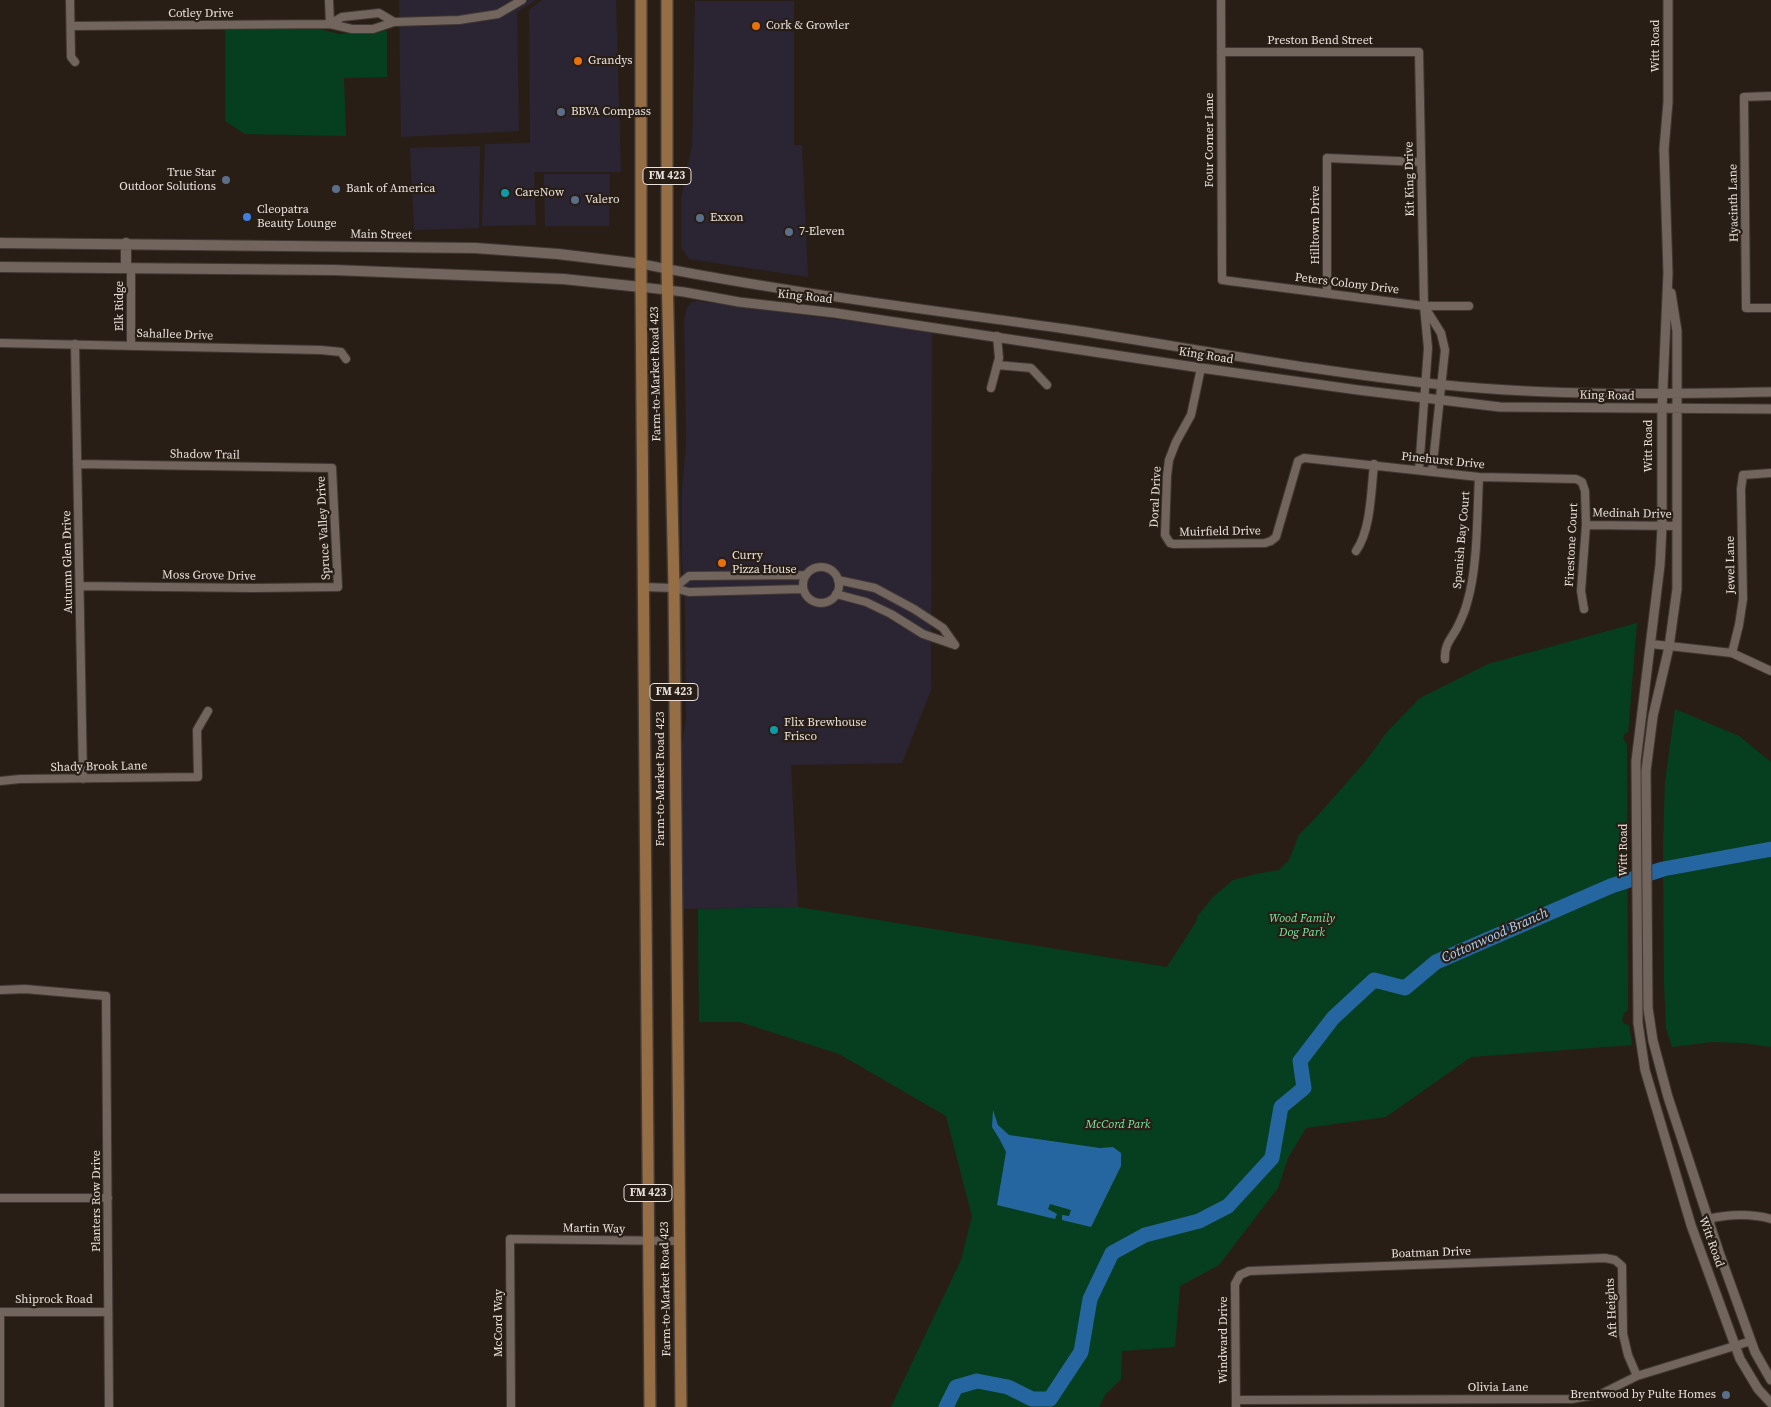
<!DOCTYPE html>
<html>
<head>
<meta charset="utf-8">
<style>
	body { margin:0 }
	canvas { display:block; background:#281e16 }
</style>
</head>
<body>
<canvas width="1771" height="1407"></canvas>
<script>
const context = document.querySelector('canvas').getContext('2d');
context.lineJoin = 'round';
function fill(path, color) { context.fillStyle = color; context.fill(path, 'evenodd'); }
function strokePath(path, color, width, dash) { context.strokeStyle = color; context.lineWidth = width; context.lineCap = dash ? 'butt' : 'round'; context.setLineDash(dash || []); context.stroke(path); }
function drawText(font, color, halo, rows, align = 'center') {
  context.font = font + ' "Source Serif 4",serif'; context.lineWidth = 4.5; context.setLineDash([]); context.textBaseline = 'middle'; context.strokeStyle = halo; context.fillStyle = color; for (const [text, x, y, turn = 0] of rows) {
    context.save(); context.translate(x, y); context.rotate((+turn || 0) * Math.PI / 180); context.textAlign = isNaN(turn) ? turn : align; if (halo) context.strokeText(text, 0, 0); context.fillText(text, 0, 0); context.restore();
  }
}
fill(new Path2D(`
	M399 0H536L517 12 519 131 401 137Z
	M542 0H616L621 172H534L536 225 482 226 485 144 530 143 529 10Z
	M695 1H794V145H802L808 277 689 259 681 247V198L692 146Z
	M480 146 479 228 414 230 410 148Z
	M544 174H610L609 226H545Z
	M697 301 932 332 931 690 902 763 791 765 798 907 682 909 680 759 686 717 685 604 682 562V491L686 444 684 321 687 307 692 302Z`), '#2b2433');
fill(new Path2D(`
	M315 28 339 34 387 31V77L344 78 346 136 245 134 225 121V30Z
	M1637 623 1628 733H1625L1623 738 1627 745 1628 1010 1624 1013 1622 1020 1624 1024 1629 1025 1632 1045 1471 1057 1386 1117 1306 1128 1288 1158 1278 1188 1219 1265 1180 1286 1175 1347 1122 1351 1121 1379 1105 1395 1099 1407H891L961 1260 972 1216 946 1116 839 1054 740 1022H699L698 909 798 907 1167 967 1196 922 1197 917 1213 897 1233 880 1256 874 1279 870 1289 860 1299 835 1320 813 1365 762 1387 732 1420 698 1488 664Z
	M1675 709 1739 736 1771 762V1047L1742 1043 1712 1042 1672 1047 1666 1028 1664 983 1663 846 1665 782Z`), '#053f1f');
fill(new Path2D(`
	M993 1110 998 1125 1009 1135 1100 1148 1113 1147 1121 1153V1166L1091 1227 1062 1220V1215L1069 1216 1071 1210 1050 1204 1048 1209 1057 1214 1055 1219 997 1205 1006 1152 1000 1140 992 1127Z`), '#2666a0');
strokePath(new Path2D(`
	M946 1407 956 1387 977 1381 1008 1387 1032 1399H1050L1081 1352 1090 1299 1112 1253 1145 1235 1199 1221 1228 1206 1272 1158 1281 1107 1304 1088 1300 1061 1333 1018 1374 980 1405 988 1436 962 1611 886 1663 869 1771 849`), '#2666a0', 15);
const minor = new Path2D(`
	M70 0 71 57 75 62
	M329 0 330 24
	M1221 0 1222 280 1424 306H1469
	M330 24 342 17 379 13 394 22
	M71 26 330 24 352 29H373L394 22 459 20 498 14 522 0
	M1221 52H1419L1424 306
	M1771 96 1744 97 1746 308H1771
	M1327 293V158L1420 162
	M0 343 321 350 341 352 346 359
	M75 344 83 779
	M131 345V268
	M997 365 1031 368 1047 385
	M1201 368 1191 415 1176 442 1169 460 1167 476 1165 535 1170 543 1174 544 1265 543 1271 541 1276 537 1298 461 1304 458 1479 477 1576 479 1582 482 1585 491 1586 525 1581 591 1584 609
	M991 388 999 358 997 336
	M77 464 332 468 338 587 253 588 80 586
	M1419 470 1428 348 1424 306 1441 333 1445 350 1432 472
	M1586 525 1677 526
	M1356 551C1371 530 1371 491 1374 464
	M803 585a18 18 0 1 1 36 0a18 18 0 1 1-36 0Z
	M838 580 875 588 914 609 943 628 955 645
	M643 587 674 588 689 592 803 589
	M674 588 689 576 805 575
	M836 594 866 602 891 614 923 634 955 645
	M1651 644 1732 653 1771 671
	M1732 653 1739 625 1743 599 1741 489 1743 475 1771 473
	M1445 659C1444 645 1451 639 1457 628 1461 620 1465 611 1467 603 1478 567 1477 515 1479 477
	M0 781 20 779 198 777 197 730 208 711
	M0 990 25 989 106 996 109 1407
	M0 1198H108
	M1708 1219C1730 1214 1749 1213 1771 1219
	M0 1312H108
	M0 1312V1407
	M1236 1400 1572 1399 1601 1394 1637 1376 1751 1341
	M511 1407 510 1239 679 1241
	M1236 1407 1235 1284 1240 1275 1249 1271 1605 1258 1615 1260 1622 1266 1623 1334 1628 1355 1637 1376`);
const tertiary = new Path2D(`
	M1668 0V102L1664 149 1668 273 1662 409V526L1660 565 1636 761 1638 1023 1645 1070 1691 1225 1740 1359 1758 1389 1771 1403
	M642 264C782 292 924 309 1066 329 1192 348 1318 372 1445 385 1553 396 1663 394 1771 392
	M641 287 684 292 739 302 835 313 1201 368 1358 390 1500 407 1771 409
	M1671 293 1677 331V589L1669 647 1653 716 1646 771 1648 1008 1653 1041 1668 1097 1719 1252 1755 1352 1771 1380`);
const secondary = new Path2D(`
	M0 243 475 248 558 254 642 264
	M0 267 334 270 563 279 641 287
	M126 268V243`);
const primary = new Path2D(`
	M641 0V287L650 1407
	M667 0V269L674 588 681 1407`);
strokePath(minor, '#413833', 10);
strokePath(tertiary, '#413833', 11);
strokePath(secondary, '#413833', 12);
strokePath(primary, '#413833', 14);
strokePath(minor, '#72655d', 8);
strokePath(tertiary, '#72655d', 9);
strokePath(secondary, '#72655d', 10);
strokePath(primary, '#966e46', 11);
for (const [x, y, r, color] of [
	[756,26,5,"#e8710a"],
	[578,61,5,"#e8710a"],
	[561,112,5,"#5c6f8a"],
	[226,180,5,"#5c6f8a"],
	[336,189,5,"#5c6f8a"],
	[505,193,5,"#0f9aa8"],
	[575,200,5,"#5c6f8a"],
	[247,217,5,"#3f7fe0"],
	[700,218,5,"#5c6f8a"],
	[789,232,5,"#5c6f8a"],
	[722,563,5,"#e8710a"],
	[774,730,5,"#0f9aa8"],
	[1726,1395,5,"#5c6f8a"]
]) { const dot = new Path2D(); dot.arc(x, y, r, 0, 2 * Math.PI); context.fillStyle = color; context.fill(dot); strokePath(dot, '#281e16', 2); }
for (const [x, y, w] of [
	[667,176,48],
	[674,692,48],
	[648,1193,48]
]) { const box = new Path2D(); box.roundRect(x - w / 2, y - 8.5, w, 17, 4); context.fillStyle = '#281e16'; context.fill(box); strokePath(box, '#e9e1dc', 1); }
drawText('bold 11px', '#e9e1dc', null, [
	["FM 423",667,176],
	["FM 423",674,692],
	["FM 423",648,1193]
]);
drawText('12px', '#e9e1dc', '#281e16', [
	["Cotley Drive",201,14],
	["Preston Bend Street",1320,41],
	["Witt Road",1656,46,-90],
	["Four Corner Lane",1210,140,-90],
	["Kit King Drive",1410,179,-91],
	["Hyacinth Lane",1734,203,-91],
	["Hilltown Drive",1316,225,-90],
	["Main Street",381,235,1],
	["Peters Colony Drive",1347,284,7],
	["King Road",805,297,6],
	["Elk Ridge",120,306,-90],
	["Sahallee Drive",175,335,2],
	["King Road",1206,356,9],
	["Farm-to-Market Road 423",656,374,-91],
	["King Road",1607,396,1],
	["Witt Road",1649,446,-90],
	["Shadow Trail",205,455,1],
	["Pinehurst Drive",1443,461,6],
	["Doral Drive",1156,497,-87],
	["Medinah Drive",1632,514,1],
	["Spruce Valley Drive",324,528,-93],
	["Muirfield Drive",1220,532,-1],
	["Spanish Bay Court",1462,540,-85],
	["Firestone Court",1572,545,-87],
	["Autumn Glen Drive",68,562,-91],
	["Jewel Lane",1731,565,-91],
	["Moss Grove Drive",209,576,1],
	["Shady Brook Lane",99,767,-1],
	["Farm-to-Market Road 423",661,779,-90],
	["Witt Road",1624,850,-90],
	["Planters Row Drive",97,1201,-90],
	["Martin Way",594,1229,1],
	["Witt Road",1711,1242,70],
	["Boatman Drive",1431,1253,-2],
	["Farm-to-Market Road 423",666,1289,-91],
	["Shiprock Road",54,1300],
	["Aft Heights",1612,1308,-93],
	["McCord Way",499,1323,-90],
	["Windward Drive",1224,1340,-90],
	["Olivia Lane",1498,1388]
]);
drawText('12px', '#e9e1dc', '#281e16', [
	["Cork & Growler",766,26],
	["Grandys",588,61],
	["BBVA Compass",571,112],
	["True Star",216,173,"right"],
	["Outdoor Solutions",216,187,"right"],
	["Bank of America",346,189],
	["CareNow",515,193],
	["Valero",585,200],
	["Cleopatra",257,210],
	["Beauty Lounge",257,224],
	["Exxon",710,218],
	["7-Eleven",799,232],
	["Curry",732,556],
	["Pizza House",732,570],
	["Flix Brewhouse",784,723],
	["Frisco",784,737],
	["Brentwood by Pulte Homes",1716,1395,"right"]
], 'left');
drawText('italic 12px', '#7be69e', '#281e16', [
	["Wood Family",1302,919],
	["Dog Park",1302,933],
	["McCord Park",1118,1125]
]);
drawText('italic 14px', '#b1d1f2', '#281e16', [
	["Cottonwood Branch",1495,936,-24]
]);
</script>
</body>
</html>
